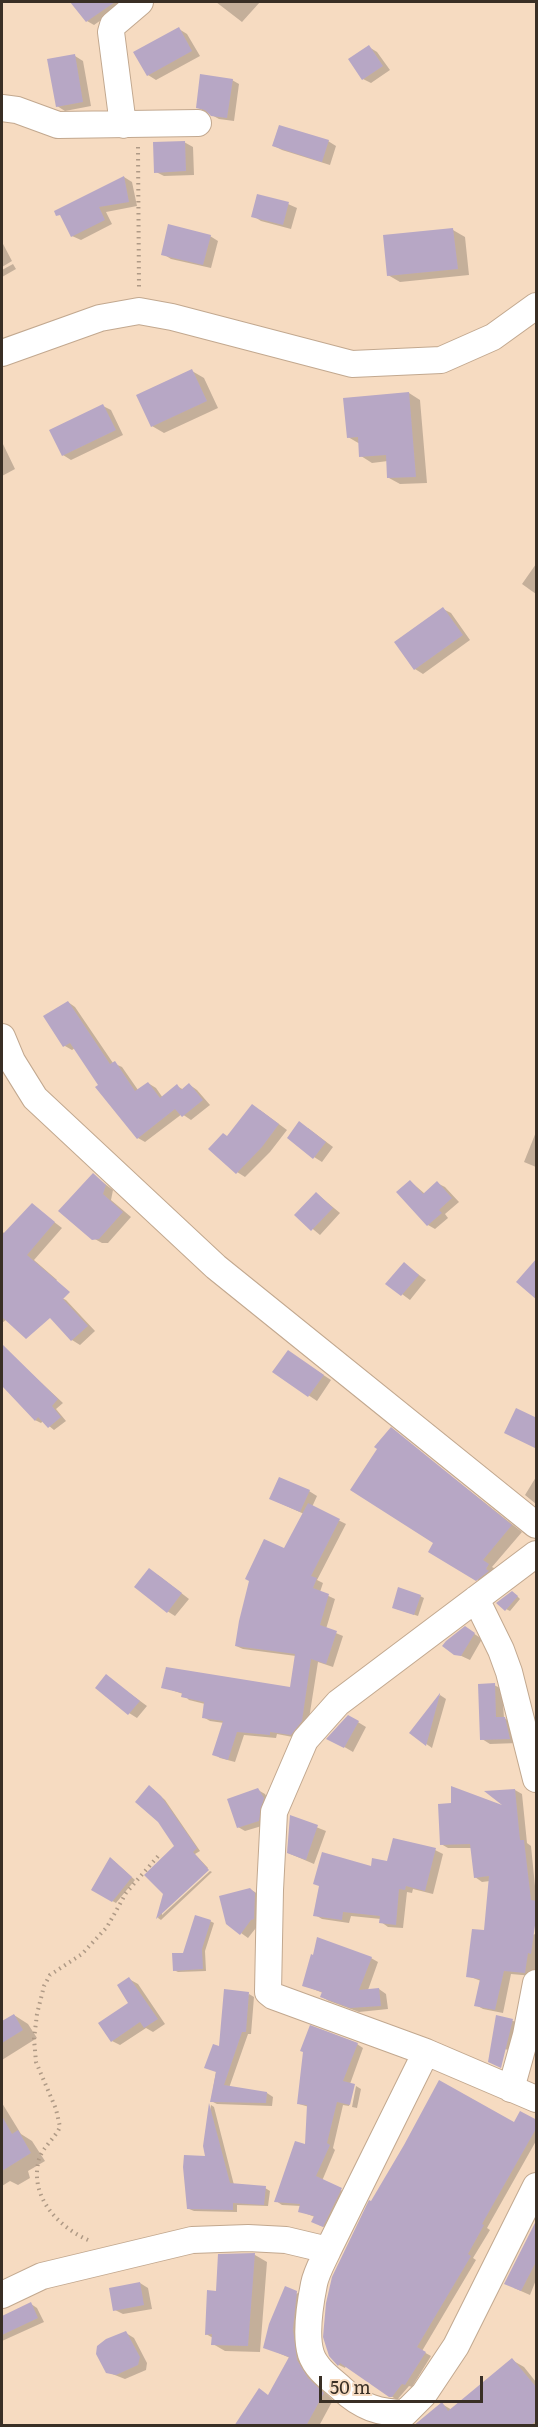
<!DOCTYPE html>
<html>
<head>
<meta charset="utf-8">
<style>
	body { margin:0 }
	#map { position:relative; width:538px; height:2427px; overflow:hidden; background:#f6dbc1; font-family:Literata,serif }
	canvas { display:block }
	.frame { position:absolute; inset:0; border:3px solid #392f25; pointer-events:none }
	.scale { position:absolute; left:319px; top:2376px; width:164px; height:27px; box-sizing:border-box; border:3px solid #392f25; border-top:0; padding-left:8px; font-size:18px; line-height:21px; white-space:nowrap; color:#392f25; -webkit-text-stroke:4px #f6dbc1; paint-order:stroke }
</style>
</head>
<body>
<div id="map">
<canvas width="538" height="2427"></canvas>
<div class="frame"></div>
<div class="scale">50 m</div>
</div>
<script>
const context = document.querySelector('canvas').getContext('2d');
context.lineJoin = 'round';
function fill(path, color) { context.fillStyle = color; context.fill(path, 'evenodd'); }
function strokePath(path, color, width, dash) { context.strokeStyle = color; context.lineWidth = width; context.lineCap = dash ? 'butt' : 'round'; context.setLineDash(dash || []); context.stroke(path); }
fill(new Path2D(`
	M78 2H127L94 25 87 21 74 4Z
	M216 2H260L242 22Z
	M179 29 187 34 200 56 156 80 148 75Z
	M369 47 377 52 390 70 371 83 363 79Z
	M75 56 83 61 91 106 65 111 57 106Z
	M232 80 239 84 234 121 219 119 197 107Z
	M328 141 336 146 330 165 282 150 274 146Z
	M184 142 193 147 194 175 164 176 156 172Z
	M124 177 132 182 137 206 106 212 112 224 81 240 72 236 64 218 56 211Z
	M288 204 297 208 291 229 261 221 253 216Z
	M453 230 465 237 469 275 400 282 388 275Z
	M210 236 218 241 211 268 171 259 163 254Z
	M2 242 12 261 2 267Z
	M13 264 16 269 2 277V270Z
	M192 371 204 378 218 408 164 433 152 426Z
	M409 393 420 400 427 483 400 484 389 478 388 461 372 463 361 456 360 444 348 437Z
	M103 406 111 410 123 435 71 460 63 455Z
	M2 442 15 469 2 476Z
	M536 564V594L522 584Z
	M443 609 451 613 470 640 423 674 415 669 396 642Z
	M68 1002 75 1007 113 1063 122 1067 138 1090 148 1083 156 1088 163 1098 177 1086 184 1090 190 1085 197 1090 210 1105 191 1120 182 1114 145 1142 138 1138 75 1048 72 1050 65 1046Z
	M260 1110 287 1130 270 1152 245 1177 237 1172Z
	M308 1128 333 1147 322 1162 314 1157Z
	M536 1132V1167L524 1162Z
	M93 1175 113 1190 111 1200 131 1217 108 1243H102L93 1238Z
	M410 1181 425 1194 437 1183 445 1187 459 1202 445 1214 448 1218 435 1229 428 1225Z
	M316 1193 340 1213 320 1235 296 1215Z
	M32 1205 62 1228 34 1260 57 1280 2 1323V1231L5 1234Z
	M404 1264 426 1280 410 1300 387 1283Z
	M58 1296 66 1300 95 1331 80 1345 72 1340Z
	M6 1350 63 1403 56 1409 66 1421 54 1430 43 1421 41 1423 35 1420 2 1385V1355Z
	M296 1357 331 1380 317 1401 274 1372Z
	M391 1429 522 1532 492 1567 499 1571 487 1585 430 1551 435 1543Z
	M536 1477V1504L525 1495Z
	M309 1491 317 1496 312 1507 346 1524 317 1580 323 1583 320 1592 335 1599 326 1629 343 1636 333 1667 318 1662 308 1725 298 1738 277 1734 276 1738 244 1735 235 1762 220 1758 214 1754 224 1723 210 1721 203 1717 205 1704 189 1700 183 1694 163 1687 291 1689 296 1656 243 1649 236 1646 304 1514 271 1499Z
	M158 1575 189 1599 175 1616 167 1611Z
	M516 1595 520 1599 510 1611 506 1609Z
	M420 1596 424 1598 418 1616 397 1609Z
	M473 1633 482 1639 470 1660 455 1653Z
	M106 1676 147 1706 137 1718 129 1713Z
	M494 1685 502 1689 504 1718 513 1723 518 1743 490 1744 482 1739Z
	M440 1695 446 1699 432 1748 411 1733Z
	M348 1716 366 1727 353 1752 329 1738Z
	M153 1789 165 1800 200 1851 195 1854 208 1868 162 1911V1915L210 1871 212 1872 161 1920 158 1918 175 1846 159 1821Z
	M258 1790 265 1794 270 1803 265 1825 245 1831 238 1827Z
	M515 1790 522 1794 527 1843 531 1846 536 1896V1909L531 1935 536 1934V1974L533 1976 511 1974 503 2013 483 2009 476 2005 481 1981 468 1976 485 1932 490 1881 482 1882 475 1877 472 1848H448L441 1844 508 1809Z
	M291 1817 326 1831 314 1864 288 1853Z
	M435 1850 443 1854 433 1894 413 1889 412 1893 407 1892 403 1928 388 1927 381 1922V1919L351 1916 349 1923 322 1919 315 1915 389 1863Z
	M114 1861 135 1880 116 1903 93 1890Z
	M250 1889 258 1894 259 1924 248 1938 241 1933Z
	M210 1921 214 1923 205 1951 206 1971 178 1972 174 1970Z
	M371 1958 378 1962 368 1990 379 1989 386 1994 388 2009 359 2012 329 2001 322 1997 323 1993 303 1985Z
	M129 1979 138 1984 165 2024 153 2032 146 2028 120 2045 112 2041 130 2003Z
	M249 1994 254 1997 251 2034H248L229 2088 267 2093 273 2097 272 2106 217 2104 211 2101 220 2048Z
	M14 2015 28 2024 37 2038 2 2060V2023Z
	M497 2017 517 2022 510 2050 496 2048Z
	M357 2044 363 2048 350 2084 353 2085 349 2106 343 2105 333 2148 335 2150 322 2181 347 2193 329 2229 319 2225 315 2217 299 2211 301 2206 282 2205 276 2201 306 2146 309 2107 299 2104Z
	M356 2086 361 2089 357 2108 352 2107Z
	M2 2103 21 2134 32 2141 45 2161 28 2171 30 2178 18 2185 10 2181 2 2186Z
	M211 2105 214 2107 234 2185 265 2188 270 2191 268 2206 237 2205V2212L194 2211 189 2209 207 2158 204 2146Z
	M536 2122V2141L487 2228 490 2230 473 2258 476 2260 422 2351 431 2356 412 2387 409 2386 397 2400 346 2366 345 2368 339 2365 333 2358 515 2124Z
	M536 2222V2280L530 2295 514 2288Z
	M255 2255 267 2262 260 2352 225 2351 213 2344V2338L206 2334 218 2292 219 2256Z
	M140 2283 148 2288 152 2309 123 2314 115 2310Z
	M297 2293 306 2298V2367L318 2386 333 2400 319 2426H249L269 2396 290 2358 265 2347Z
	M31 2304 37 2308 44 2322 2 2341V2318Z
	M126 2333 134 2338 147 2363 146 2370 125 2379 107 2372Z
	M512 2360 524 2367 536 2382V2426H428L442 2404 452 2410Z`), '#0003');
fill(new Path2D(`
	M70 2H115L86 22Z
	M179 27 192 51 147 76 133 52Z
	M369 45 383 66 362 80 348 59Z
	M75 54 83 102 56 107 47 59Z
	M200 74 233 79 227 118 211 116 205 110 196 108Z
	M279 125 329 140 322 162 272 146Z
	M185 141 186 171 154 173 153 142Z
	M124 176 129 202 99 207 105 220 71 237 60 215 56 216 54 211Z
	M257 194 289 202 283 225 251 217Z
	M168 224 211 235 203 265 161 255Z
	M453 228 458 269 387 276 383 235Z
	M192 369 207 401 151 427 136 395Z
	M409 392 416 477 387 478 386 455 359 457 358 437 347 438 343 398Z
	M103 404 116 430 62 456 49 430Z
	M443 607 463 635 414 670 394 642Z
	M68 1001 110 1064 115 1061 135 1091 148 1082 160 1098 177 1084 181 1090 189 1083 203 1100 182 1117 175 1109 137 1139 95 1087 98 1085 70 1043 63 1047 43 1016Z
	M252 1104 279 1124 262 1147 236 1174 208 1149 223 1133 227 1136Z
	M299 1121 326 1142 313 1159 287 1138Z
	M93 1173 106 1185 103 1194 123 1212 99 1239 92 1240 58 1211Z
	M410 1180 423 1194 437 1181 452 1198 439 1210 442 1213 427 1226 396 1192Z
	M316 1192 333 1208 311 1231 294 1215Z
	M32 1203 55 1222 27 1255 70 1292 63 1299 88 1326 71 1341 50 1318 26 1339 2 1317V1235Z
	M537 1258V1300L516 1282Z
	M404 1262 419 1275 401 1296 385 1284Z
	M2 1344 58 1399 52 1406 61 1417 48 1428 38 1417 35 1421 2 1386Z
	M288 1350 324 1375 308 1397 272 1372Z
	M516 1408 537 1418V1449L504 1433Z
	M391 1427 512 1525 483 1560 489 1564 486 1569 489 1571 476 1581 428 1552 433 1543 350 1490 377 1449 374 1447Z
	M279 1477 310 1490 300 1512 269 1499Z
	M308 1503 340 1519 311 1576 317 1578 313 1588 329 1594 320 1625 337 1631 326 1664 311 1659 302 1721 291 1735 270 1732V1735L237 1732 228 1760 212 1755 223 1721 202 1718 204 1702 181 1697 182 1693 161 1688 166 1667 290 1687 295 1654 235 1646 239 1621 249 1581 245 1579 264 1539 284 1548Z
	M149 1568 182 1593 167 1613 134 1587Z
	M398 1587 421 1595 414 1615 392 1608Z
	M512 1591 518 1596 505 1611 496 1603Z
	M465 1626 475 1633 461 1656 454 1655 442 1646 446 1641Z
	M106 1674 140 1701 128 1715 95 1688Z
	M495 1683 496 1717H505L510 1739 480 1740 478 1684Z
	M440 1693V1694L426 1746 409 1733Z
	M348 1715 359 1721 344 1748 326 1739Z
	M149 1785 161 1796 197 1848 193 1852 209 1870 156 1919 163 1894 144 1875 174 1846 158 1822 135 1802Z
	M451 1786 502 1805 484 1791 515 1789 520 1840H524L531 1900 537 1901V1911L531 1954 528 1953 525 1973 504 1971 495 2010 474 2006 480 1979 466 1977 472 1929 484 1930 489 1876 474 1878 470 1844 440 1845 438 1804 451 1803Z
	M258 1788 264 1798 259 1821 237 1828 227 1799Z
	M290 1815 318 1825 306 1860 287 1853Z
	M393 1838 436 1848 425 1891 406 1886 405 1890 399 1889 396 1925 379 1923 380 1916 343 1912 342 1920 313 1916 319 1886 313 1884 322 1852 371 1866 372 1858 387 1861Z
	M110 1857 132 1877 112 1902 91 1890Z
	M250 1888 255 1893 254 1919 251 1920 240 1935 226 1924 219 1896Z
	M195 1915 211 1920 202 1949 203 1969 173 1971 172 1953H183Z
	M317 1937 372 1957 359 1990 379 1988 381 2006 350 2008 320 1997 322 1992 302 1986 311 1954 313 1955Z
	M129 1977 158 2019 144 2028 140 2022 111 2042 98 2023 128 2003 117 1985Z
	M224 1989 249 1992 246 2032H242L224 2085 267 2092 266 2103 210 2102 216 2072 204 2068 213 2044 219 2046Z
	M14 2014 23 2030 2 2043V2021Z
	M496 2015 513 2019 501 2068 488 2062Z
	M310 2025 358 2043 343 2081 355 2084 350 2105 337 2102 327 2143 330 2145 316 2176 342 2188 323 2227 311 2222 314 2216 298 2212 300 2204 274 2202 295 2141 305 2144 307 2105 297 2104 303 2052 300 2051Z
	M439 2080 514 2122 520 2111 537 2120V2127L482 2224 484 2225 468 2254 471 2256 417 2347 426 2352 405 2385 402 2384 392 2397H389L340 2363 338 2366 329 2356 323 2337 326 2303 332 2277 369 2200 371 2201 404 2145Z
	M209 2103 230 2183 266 2186 264 2205 233 2203V2210L187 2209 183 2167 184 2155 205 2156 203 2146Z
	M2 2116 12 2134 18 2130 31 2153 2 2171Z
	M537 2219V2260L521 2291 504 2284Z
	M255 2253 248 2346 211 2345 212 2334 205 2335 207 2290 216 2291 218 2254Z
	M140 2282 144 2305 113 2311 109 2288Z
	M285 2286 297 2291 293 2329 297 2360 308 2378 324 2393 306 2426H234L259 2388 268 2395 289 2357 263 2348 269 2324Z
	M31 2302 38 2318 2 2335V2316Z
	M126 2331 140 2357 138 2365 116 2375 106 2373 96 2354 97 2346 106 2339Z
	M512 2358 537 2388V2420L530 2426H413L442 2402 448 2411Z`), '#b7a7c5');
const street = new Path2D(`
	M2 108 17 110 58 125 198 123
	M123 125 111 32 113 25 140 2
	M2 353 100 318 139 311 172 317 352 364 441 360 493 337 536 306
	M2 1037 12 1061 35 1098 216 1267 536 1525
	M536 1554 338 1703 305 1740 274 1812 270 1890 268 1992 273 1996 426 2052 328 2250C323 2261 316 2273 314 2284 310 2304 305 2335 311 2354 316 2369 331 2379 342 2389 361 2407 379 2413 405 2413L424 2394 456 2346 536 2186
	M476 1599 501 1650 509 1672 536 1779
	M426 2052 536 2099
	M511 2089 526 2035 536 1983
	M2 2295 42 2276 192 2240 248 2238 286 2240 328 2250`);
strokePath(street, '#c2a88f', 28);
strokePath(new Path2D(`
	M138 147 139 289
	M88 2240C57 2226 29 2196 39 2159 43 2147 55 2138 60 2127L56 2109 36 2062 34 2039 37 2014 44 1986 50 1975 82 1954 107 1927 126 1893 159 1855`), '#af9a86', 4, [1.5, 4.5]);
strokePath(street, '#fff', 26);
</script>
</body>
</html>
